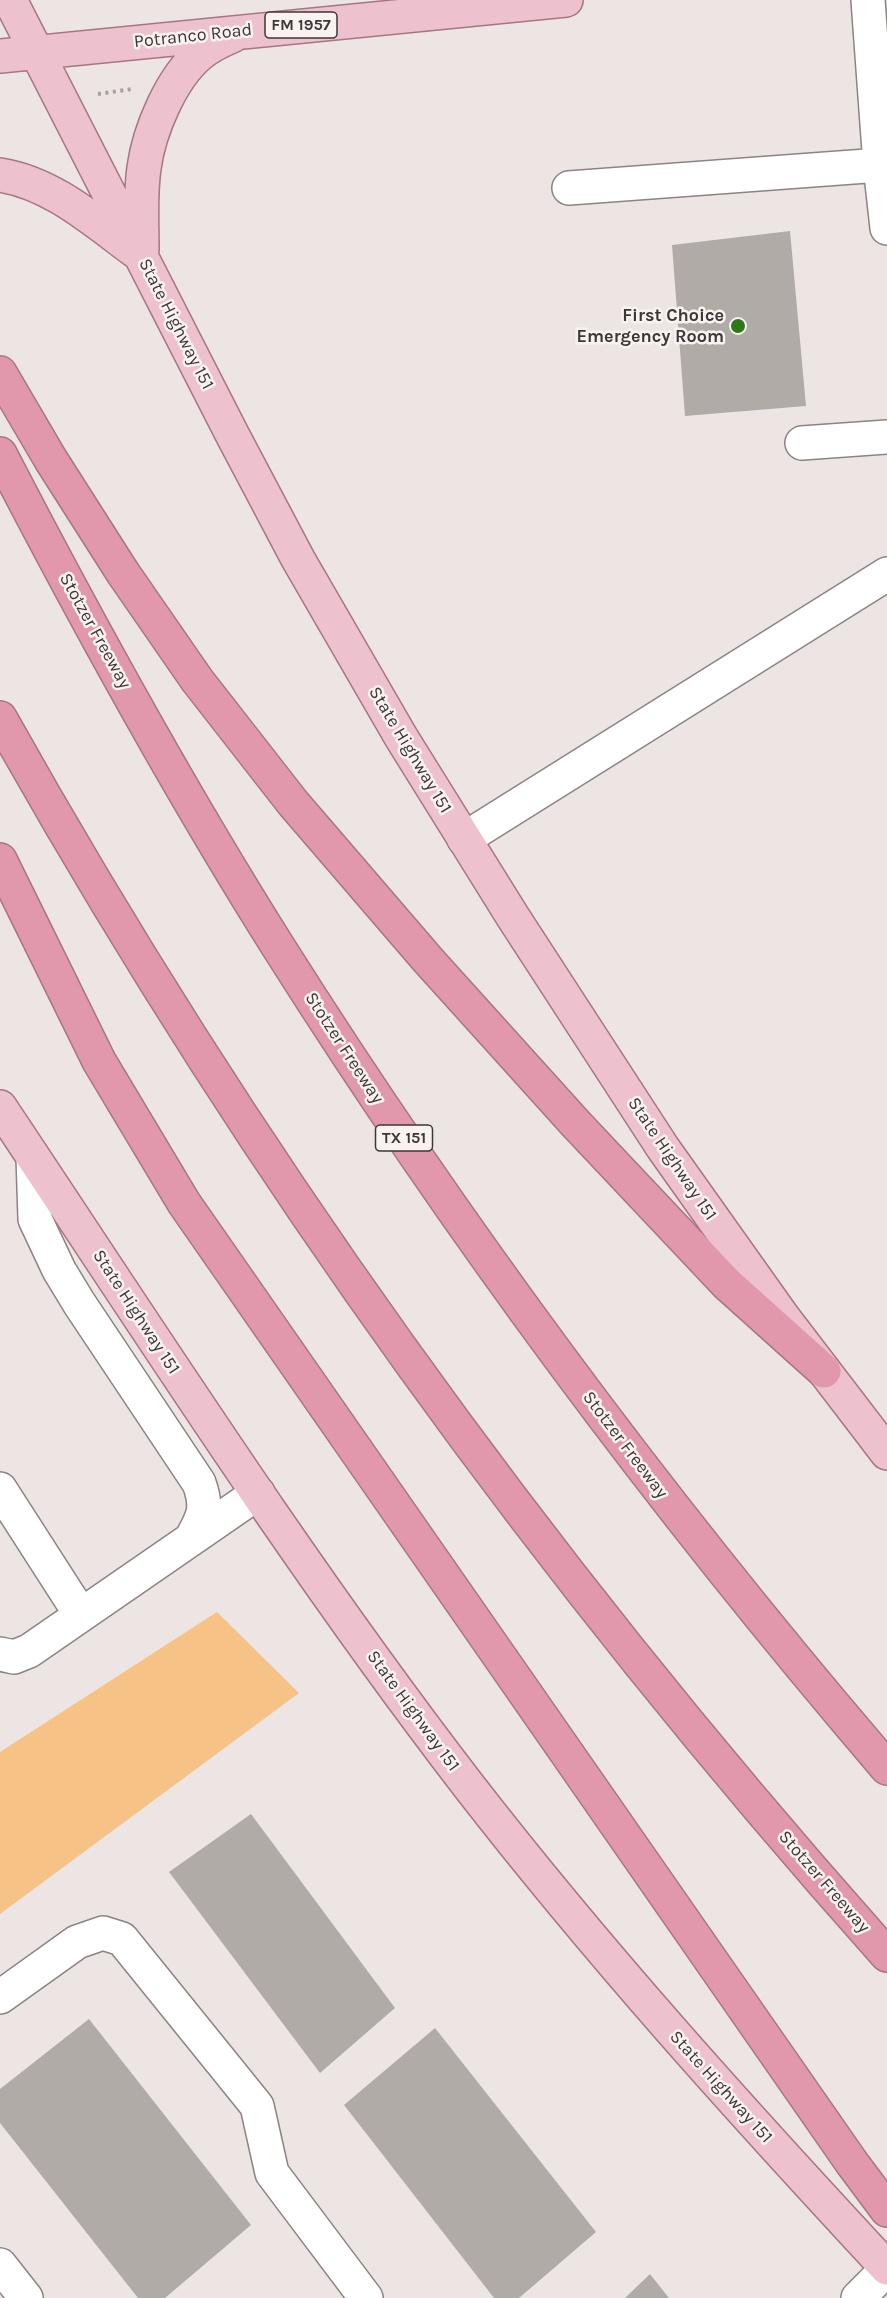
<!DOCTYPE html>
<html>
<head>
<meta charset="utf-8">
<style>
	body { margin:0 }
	canvas { display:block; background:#ece5e4 }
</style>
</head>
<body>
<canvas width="887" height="2298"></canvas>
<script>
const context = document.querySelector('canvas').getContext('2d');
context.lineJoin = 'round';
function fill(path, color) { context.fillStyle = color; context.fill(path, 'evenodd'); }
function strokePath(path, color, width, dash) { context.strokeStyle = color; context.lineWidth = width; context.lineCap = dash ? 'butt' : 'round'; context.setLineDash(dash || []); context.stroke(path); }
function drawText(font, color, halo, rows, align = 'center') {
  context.font = font + ' Karla,sans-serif'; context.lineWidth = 5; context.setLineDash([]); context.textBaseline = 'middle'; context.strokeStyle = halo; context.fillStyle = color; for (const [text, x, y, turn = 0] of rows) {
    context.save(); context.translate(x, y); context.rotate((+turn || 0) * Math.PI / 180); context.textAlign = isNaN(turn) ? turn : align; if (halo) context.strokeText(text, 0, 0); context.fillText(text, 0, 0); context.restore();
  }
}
fill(new Path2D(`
	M217 1612 299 1693 0 1914V1752Z`), '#f6c285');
fill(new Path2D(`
	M790 231 806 406 685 416 672 245Z
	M251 1814 395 2008 320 2073 169 1872Z
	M89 2019 251 2225 165 2298H138L0 2123V2089Z
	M435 2028 596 2232 519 2298H494L344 2105Z
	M650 2274 669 2298H625Z`), '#b1aba8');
const minor = new Path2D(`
	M868 0 880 165 887 228
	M569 188 880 165
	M802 443 887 437
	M464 839 887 574
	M33 1157 35 1219 59 1270 79 1303 199 1483C208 1508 204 1516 191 1539
	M0 1489 81 1615
	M0 1654 14 1657 29 1651 258 1493
	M0 1997 77 1942 103 1933 122 1939 257 2106 272 2173 366 2298
	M0 2265 26 2298
	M858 2298 887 2269`);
const major = new Path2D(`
	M10 0 233 436 298 559 401 737 513 917 663 1148 783 1317 887 1453
	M0 56 566 0
	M0 175C52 183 94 221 135 251
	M142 250C142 223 140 195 144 168 149 131 171 78 200 54 210 46 220 41 232 36
	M0 1107C152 1335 300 1567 468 1785 599 1954 742 2112 887 2268`);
const highway = new Path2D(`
	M0 373 51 460 123 573 197 680 293 803 428 960 576 1124 726 1283 824 1371
	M0 454C87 622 178 788 279 948 461 1236 665 1509 887 1768
	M0 718C249 1163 548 1575 887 1955
	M0 860 99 1061 184 1203 852 2163 887 2210`);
strokePath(minor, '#8b8483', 36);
strokePath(major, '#a77683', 36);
strokePath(highway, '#a77683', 36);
strokePath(new Path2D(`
	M98 94 132 89`), '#a7a2a1', 4, [3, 4.5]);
strokePath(minor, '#fff', 33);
strokePath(major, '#edc1cd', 33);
strokePath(highway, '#e197ac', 33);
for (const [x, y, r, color] of [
	[738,326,8,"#2e771b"]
]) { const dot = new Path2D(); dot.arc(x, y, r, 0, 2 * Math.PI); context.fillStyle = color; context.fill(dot); strokePath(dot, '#f9f2f1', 2); }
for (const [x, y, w] of [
	[301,25,72],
	[404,1138,57]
]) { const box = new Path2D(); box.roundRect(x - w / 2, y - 13, w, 26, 4.5); context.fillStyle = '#f9f2f1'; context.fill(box); strokePath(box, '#3b3838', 1.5); }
drawText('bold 16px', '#3b3838', null, [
	["FM 1957",301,25],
	["TX 151",404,1138]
]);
drawText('18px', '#3b3838', '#f9f2f1', [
	["Potranco Road",193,36,-6],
	["State Highway 151",176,324,63],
	["Stotzer Freeway",95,631,61],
	["State Highway 151",410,750,59],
	["Stotzer Freeway",344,1048,57],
	["State Highway 151",672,1159,56],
	["State Highway 151",136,1312,57],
	["Stotzer Freeway",625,1445,53],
	["State Highway 151",413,1711,54],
	["Stotzer Freeway",824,1882,49],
	["State Highway 151",721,2087,48]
]);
drawText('bold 18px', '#3b3838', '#f9f2f1', [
	["First Choice",724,316],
	["Emergency Room",724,337]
], 'right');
</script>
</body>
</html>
